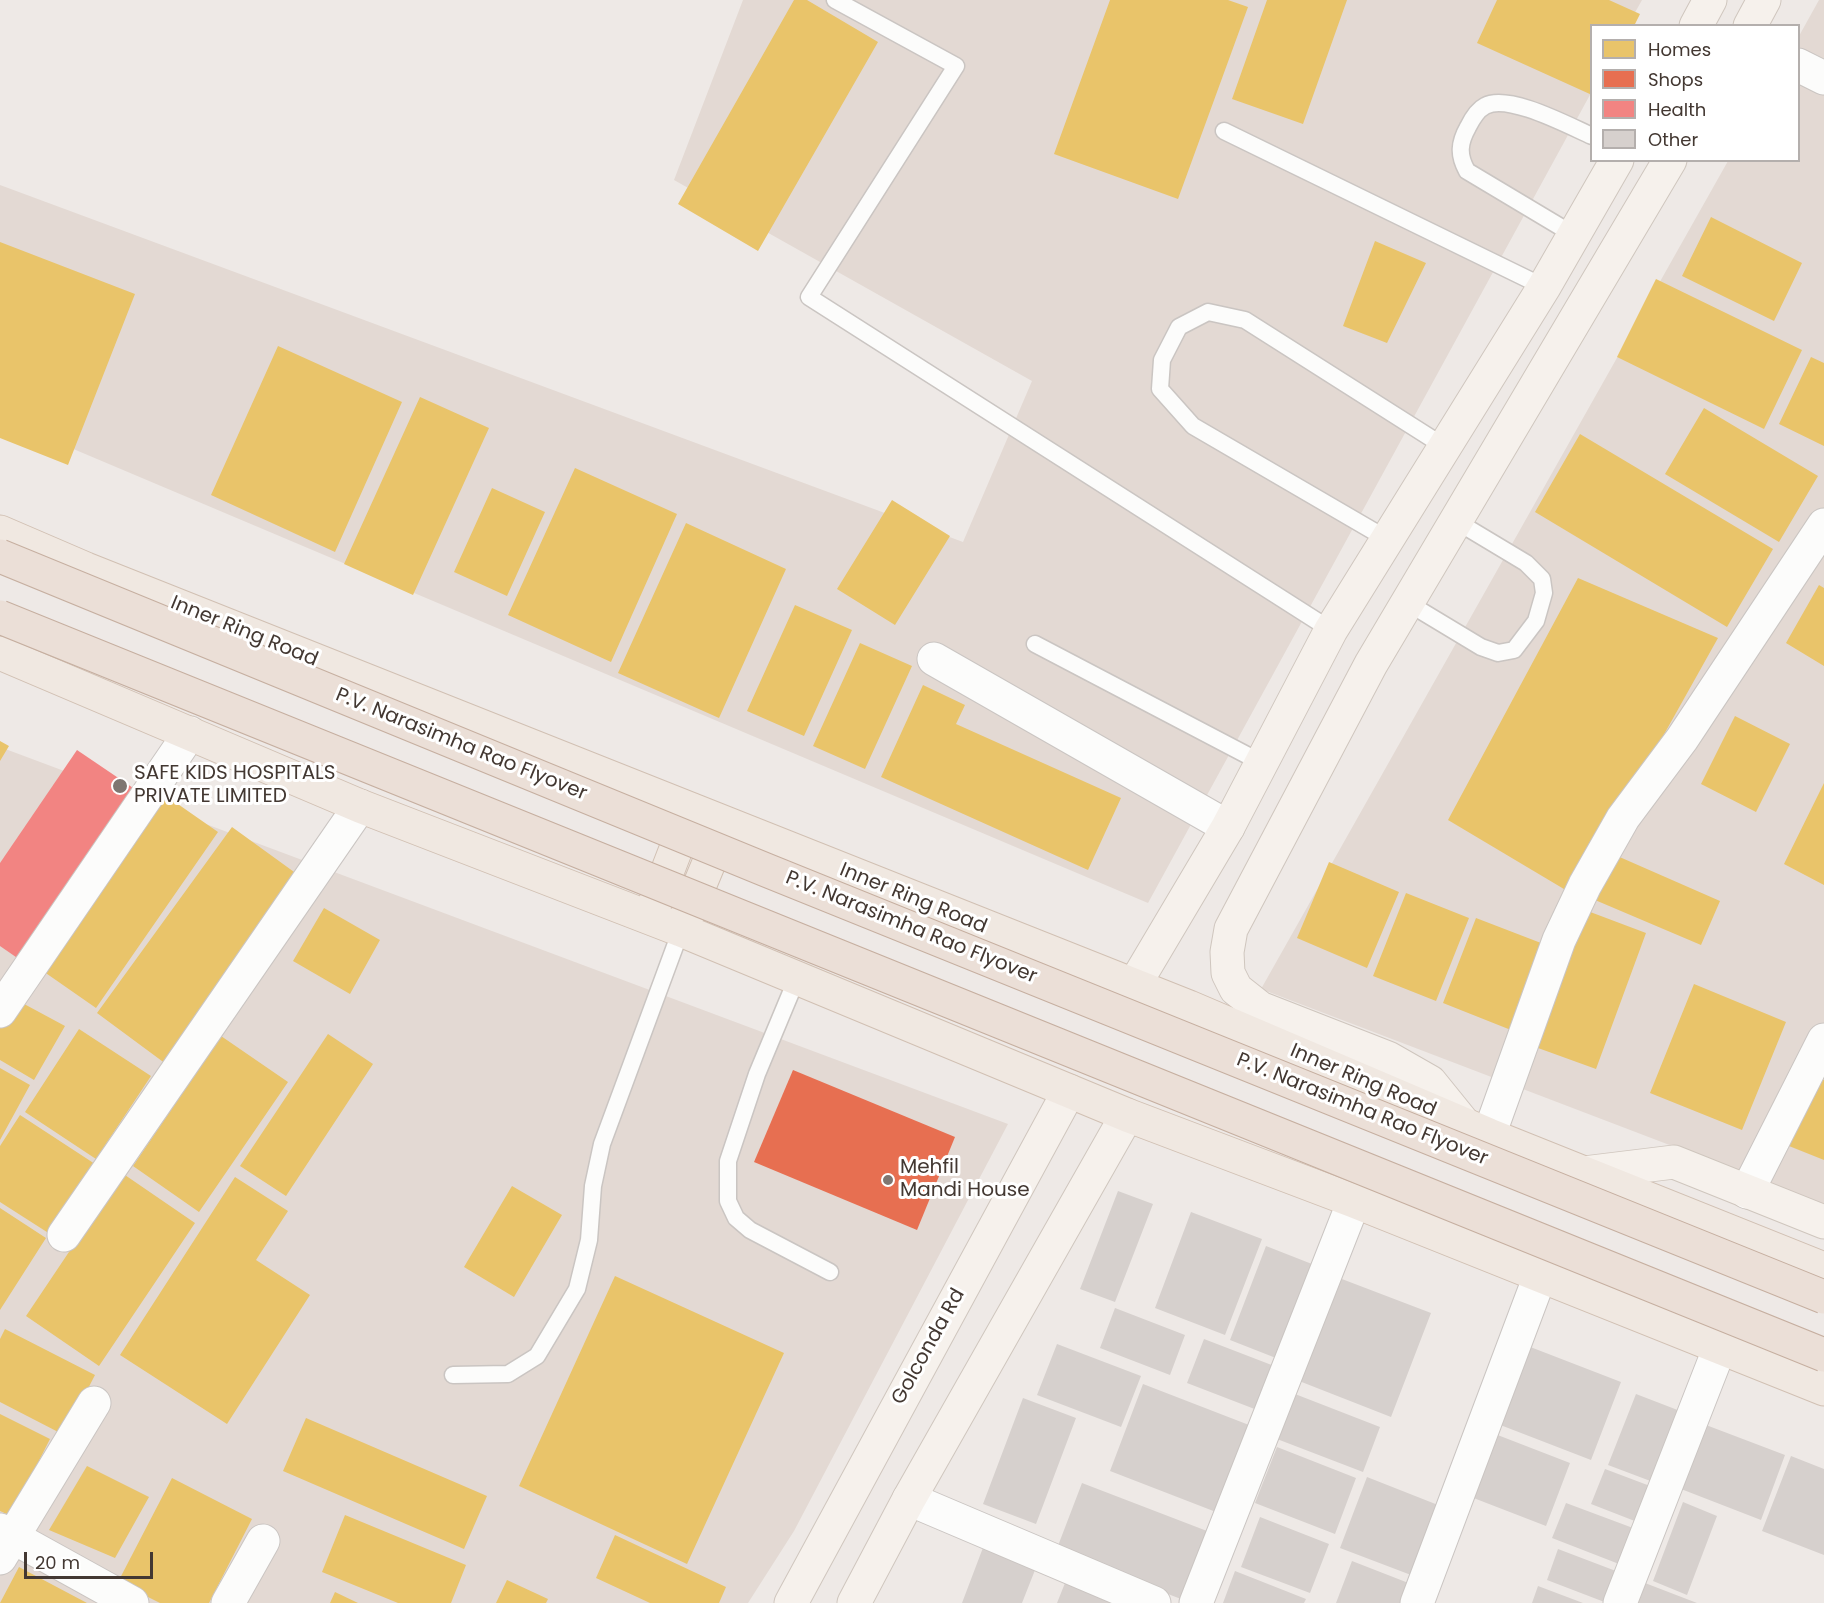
<!DOCTYPE html>
<html>
<head>
<meta charset="utf-8">
<style>
	body { margin:0 }
	#map { position:relative; width:1824px; height:1603px; overflow:hidden; background:#eee9e6; font-family:Poppins,sans-serif }
	canvas { display:block }
	.legend { position:absolute; left:1590px; top:24px; width:210px; height:138px; box-sizing:border-box; background:#fff; border:2px solid #b4afad; margin:0; padding:8px 10px; list-style:none; font-size:18px; color:#433832 }
	.legend li { display:flex; align-items:center; gap:12px; height:30px }
	.legend b { width:30px; border:2px solid #b4afad }
	.scale { position:absolute; left:24px; top:1552px; width:129px; height:27px; box-sizing:border-box; border:3px solid #433832; border-top:0; padding-left:8px; font-size:18px; line-height:21px; white-space:nowrap; color:#433832; -webkit-text-stroke:4px #fff; paint-order:stroke }
</style>
</head>
<body>
<div id="map">
<canvas width="1824" height="1603"></canvas>
<ul class="legend">
<li><b style="height:16px;background:#e9c46a"></b>Homes</li>
<li><b style="height:16px;background:#e76f51"></b>Shops</li>
<li><b style="height:16px;background:#f28482"></b>Health</li>
<li><b style="height:16px;background:#d6d0cd"></b>Other</li>
</ul>
<div class="scale">20 m</div>
</div>
<script>
const context = document.querySelector('canvas').getContext('2d');
context.lineJoin = 'round';
function fill(path, color) { context.fillStyle = color; context.fill(path, 'evenodd'); }
function strokePath(path, color, width, dash) { context.strokeStyle = color; context.lineWidth = width; context.lineCap = dash ? 'butt' : 'round'; context.setLineDash(dash || []); context.stroke(path); }
function drawText(font, color, halo, rows, align = 'center') {
  context.font = font + ' Poppins,sans-serif'; context.lineWidth = 6; context.setLineDash([]); context.textBaseline = 'middle'; context.strokeStyle = halo; context.fillStyle = color; for (const [text, x, y, turn = 0] of rows) {
    context.save(); context.translate(x, y); context.rotate((+turn || 0) * Math.PI / 180); context.textAlign = isNaN(turn) ? turn : align; if (halo) context.strokeText(text, 0, 0); context.fillText(text, 0, 0); context.restore();
  }
}
fill(new Path2D(`
	M743 0H1642L1628 25 1592 26 1591 93 1148 903 0 418V185L963 542 1032 381 674 180Z
	M1819 0H1824V1204L1261 989 1728 161 1798 160 1799 36Z
	M0 747 1008 1124 794 1531 748 1603H0Z`), '#e3d9d3');
fill(new Path2D(`
	M794 0H807L878 42 758 251 678 204Z
	M1110 0H1228L1248 7 1178 199 1054 154Z
	M1267 0H1347L1303 124 1232 99Z
	M1497 0H1609L1640 14 1634 26H1592V95L1477 43Z
	M1711 217 1802 263 1774 321 1682 276Z
	M1375 241 1426 263 1387 343 1343 326Z
	M0 242 135 294 68 465 0 438Z
	M1656 279 1802 350 1764 429 1617 357Z
	M278 346 402 402 335 552 211 495Z
	M1811 357 1824 363V446L1779 424Z
	M420 397 489 428 413 595 344 564Z
	M1704 408 1818 476 1779 542 1665 474Z
	M1580 434 1773 549 1727 627 1535 512Z
	M575 468 677 514 611 662 508 615Z
	M492 488 545 512 507 596 454 572Z
	M892 500 950 536 895 625 837 589Z
	M686 523 786 569 719 718 618 673Z
	M1578 578 1718 638 1574 895 1448 820Z
	M1819 585 1824 588V666L1786 643Z
	M795 605 852 630 804 736 747 711Z
	M860 643 912 666 865 769 813 746Z
	M923 685 965 705 956 724 1121 798 1088 870 881 777Z
	M1735 716 1790 744 1756 812 1701 784Z
	M0 741 9 746 0 761Z
	M1824 783V885L1784 864Z
	M162 793 218 832 96 1008 40 969Z
	M232 827 301 877 166 1064 97 1013Z
	M1615 855 1720 901 1701 945 1595 900Z
	M1329 862 1399 892 1367 968 1297 938Z
	M1406 893 1469 918 1436 1001 1373 976Z
	M1577 907 1646 933 1596 1069 1527 1044Z
	M324 908 380 940 350 994 293 961Z
	M1476 918 1554 948 1521 1034 1443 1003Z
	M1694 984 1786 1022 1742 1130 1650 1093Z
	M13 998 65 1026 34 1080 0 1060V1022Z
	M79 1029 151 1076 96 1159 25 1112Z
	M328 1034 373 1064 286 1196 240 1166Z
	M221 1036 288 1082 199 1212 133 1166Z
	M0 1068 30 1085 0 1140Z
	M1815 1077 1824 1080V1160L1789 1146Z
	M20 1115 95 1164 50 1234 0 1202V1146Z
	M122 1173 195 1223 99 1366 26 1316Z
	M235 1177 288 1211 256 1260 310 1295 227 1424 120 1355Z
	M512 1186 562 1215 514 1297 464 1267Z
	M0 1208 46 1238 0 1310Z
	M615 1276 784 1353 687 1564 519 1486Z
	M5 1329 95 1375 64 1435 0 1402V1339Z
	M0 1414 50 1439 11 1516 0 1511Z
	M306 1418 487 1496 464 1549 283 1471Z
	M87 1466 149 1497 115 1558 49 1530Z
	M172 1478 252 1519 209 1603H160L118 1582Z
	M345 1515 466 1565 451 1603H398L322 1572Z
	M615 1535 726 1587 719 1603H650L596 1578Z
	M19 1567 87 1603H0Z
	M507 1580 548 1599 546 1603H496Z
	M335 1592 358 1603H330Z`), '#e9c46a');
fill(new Path2D(`
	M793 1070 955 1137 917 1230 754 1162Z`), '#e76f51');
fill(new Path2D(`
	M77 750 142 794 26 964 0 946V863Z`), '#f28482');
fill(new Path2D(`
	M1118 1191 1153 1204 1115 1302 1080 1289Z
	M1191 1212 1262 1239 1225 1335 1155 1308Z
	M1266 1246 1317 1266 1281 1360 1230 1340Z
	M1334 1276 1431 1313 1391 1417 1294 1379Z
	M1115 1308 1185 1335 1170 1375 1100 1348Z
	M1204 1339 1282 1369 1265 1413 1187 1383Z
	M1520 1343 1621 1382 1591 1460 1490 1421Z
	M1057 1344 1141 1376 1121 1427 1037 1395Z
	M1143 1384 1249 1425 1216 1512 1110 1471Z
	M1295 1394 1380 1427 1363 1472 1277 1439Z
	M1636 1394 1688 1414 1661 1485 1608 1465Z
	M1023 1398 1076 1418 1036 1524 983 1504Z
	M1706 1425 1785 1455 1761 1520 1681 1489Z
	M1495 1434 1570 1463 1546 1526 1471 1497Z
	M1277 1447 1356 1478 1335 1534 1255 1503Z
	M1791 1456 1824 1469V1555L1762 1531Z
	M1605 1469 1658 1489 1645 1525 1591 1504Z
	M1367 1477 1438 1505 1411 1575 1340 1548Z
	M1082 1483 1207 1531 1181 1599 1056 1551Z
	M1683 1502 1717 1516 1687 1595 1653 1581Z
	M1566 1503 1633 1528 1619 1564 1552 1538Z
	M1260 1517 1329 1544 1310 1593 1241 1567Z
	M984 1545 1037 1565 1022 1603H962Z
	M1558 1549 1629 1576 1607 1603 1547 1580Z
	M1352 1561 1411 1584 1404 1603H1336Z
	M1235 1571 1306 1599 1304 1603H1223Z
	M1069 1573 1126 1603H1057Z
	M1645 1583 1697 1603H1638Z
	M1538 1586 1583 1603H1532Z`), '#d6d0cd');
const lane = new Path2D(`
	M835 0 956 66 809 297 1331 630
	M1224 131 1544 287
	M1574 235 1467 171C1458 155 1459 143 1468 127 1472 119 1477 110 1485 106 1508 93 1569 126 1592 136
	M1387 539 1193 426 1160 389 1162 360 1179 327 1208 312 1245 320 1445 447
	M1408 603 1481 647 1498 653 1514 650 1536 621 1544 593 1542 579 1526 563 1456 521
	M1035 644 1262 763
	M797 978 757 1074 728 1161V1201L736 1218 750 1230 830 1272
	M453 1375 508 1374 537 1356 577 1289 589 1240 593 1186 602 1144 681 930`);
const street = new Path2D(`
	M1798 65 1824 78
	M934 659 1228 827
	M0 1011 190 733
	M1489 1135 1559 940 1585 885 1623 818 1682 739 1824 525
	M1747 1192 1824 1040
	M64 1235 360 806
	M909 1499 1154 1603
	M0 1530 132 1603
	M0 1558 94 1403
	M228 1603 263 1541
	M1196 1603 1354 1201
	M1417 1603 1540 1276
	M1620 1603 1720 1347`);
const secondary = new Path2D(`
	M1696 26 1710 0
	M1750 26 1764 0
	M1133 987 1228 827 1331 630 1544 287 1617 160
	M1464 1124 1430 1082 1388 1058 1260 1008 1236 989 1228 973 1227 952 1231 929 1371 664 1670 160
	M1584 1173 1674 1162 1824 1222
	M791 1603 1069 1091
	M854 1603 909 1499 1127 1115`);
const primary = new Path2D(`
	M0 532 86 569 1189 1007 1489 1135 1824 1269
	M0 653 360 806 681 930 1127 1115 1354 1201 1824 1389
	M652 911 691 810
	M684 923 725 824`);
strokePath(lane, '#cac5c2', 19);
strokePath(street, '#cac5c2', 35);
strokePath(secondary, '#cfc6be', 35);
strokePath(primary, '#d1c0b3', 35);
strokePath(lane, '#fcfcfb', 16);
strokePath(street, '#fcfcfb', 33);
strokePath(secondary, '#f6f1ec', 33);
strokePath(primary, '#f0e8e1', 33);
const highwayBridge = new Path2D(`
	M0 556 766 870 1824 1297
	M0 617 1824 1355`);
strokePath(highwayBridge, '#c6afa0', 35, []);
strokePath(highwayBridge, '#ebdfd7', 33);
for (const [x, y, r, color] of [
	[120,786,8,"#7f7671"],
	[888,1180,6,"#7f7671"]
]) { const dot = new Path2D(); dot.arc(x, y, r, 0, 2 * Math.PI); context.fillStyle = color; context.fill(dot); strokePath(dot, '#fff', 2); }
drawText('20px', '#433832', '#fff', [
	["Inner Ring Road",244,632,22],
	["P.V. Narasimha Rao Flyover",461,745,22],
	["Inner Ring Road",913,899,22],
	["P.V. Narasimha Rao Flyover",911,928,22],
	["Inner Ring Road",1363,1081,23],
	["P.V. Narasimha Rao Flyover",1362,1110,22],
	["Golconda Rd",929,1347,-61]
]);
drawText('20px', '#433832', '#fff', [
	["SAFE KIDS HOSPITALS",134,774],
	["PRIVATE LIMITED",134,797],
	["Mehfil",900,1168],
	["Mandi House",900,1191]
], 'left');
</script>
</body>
</html>
